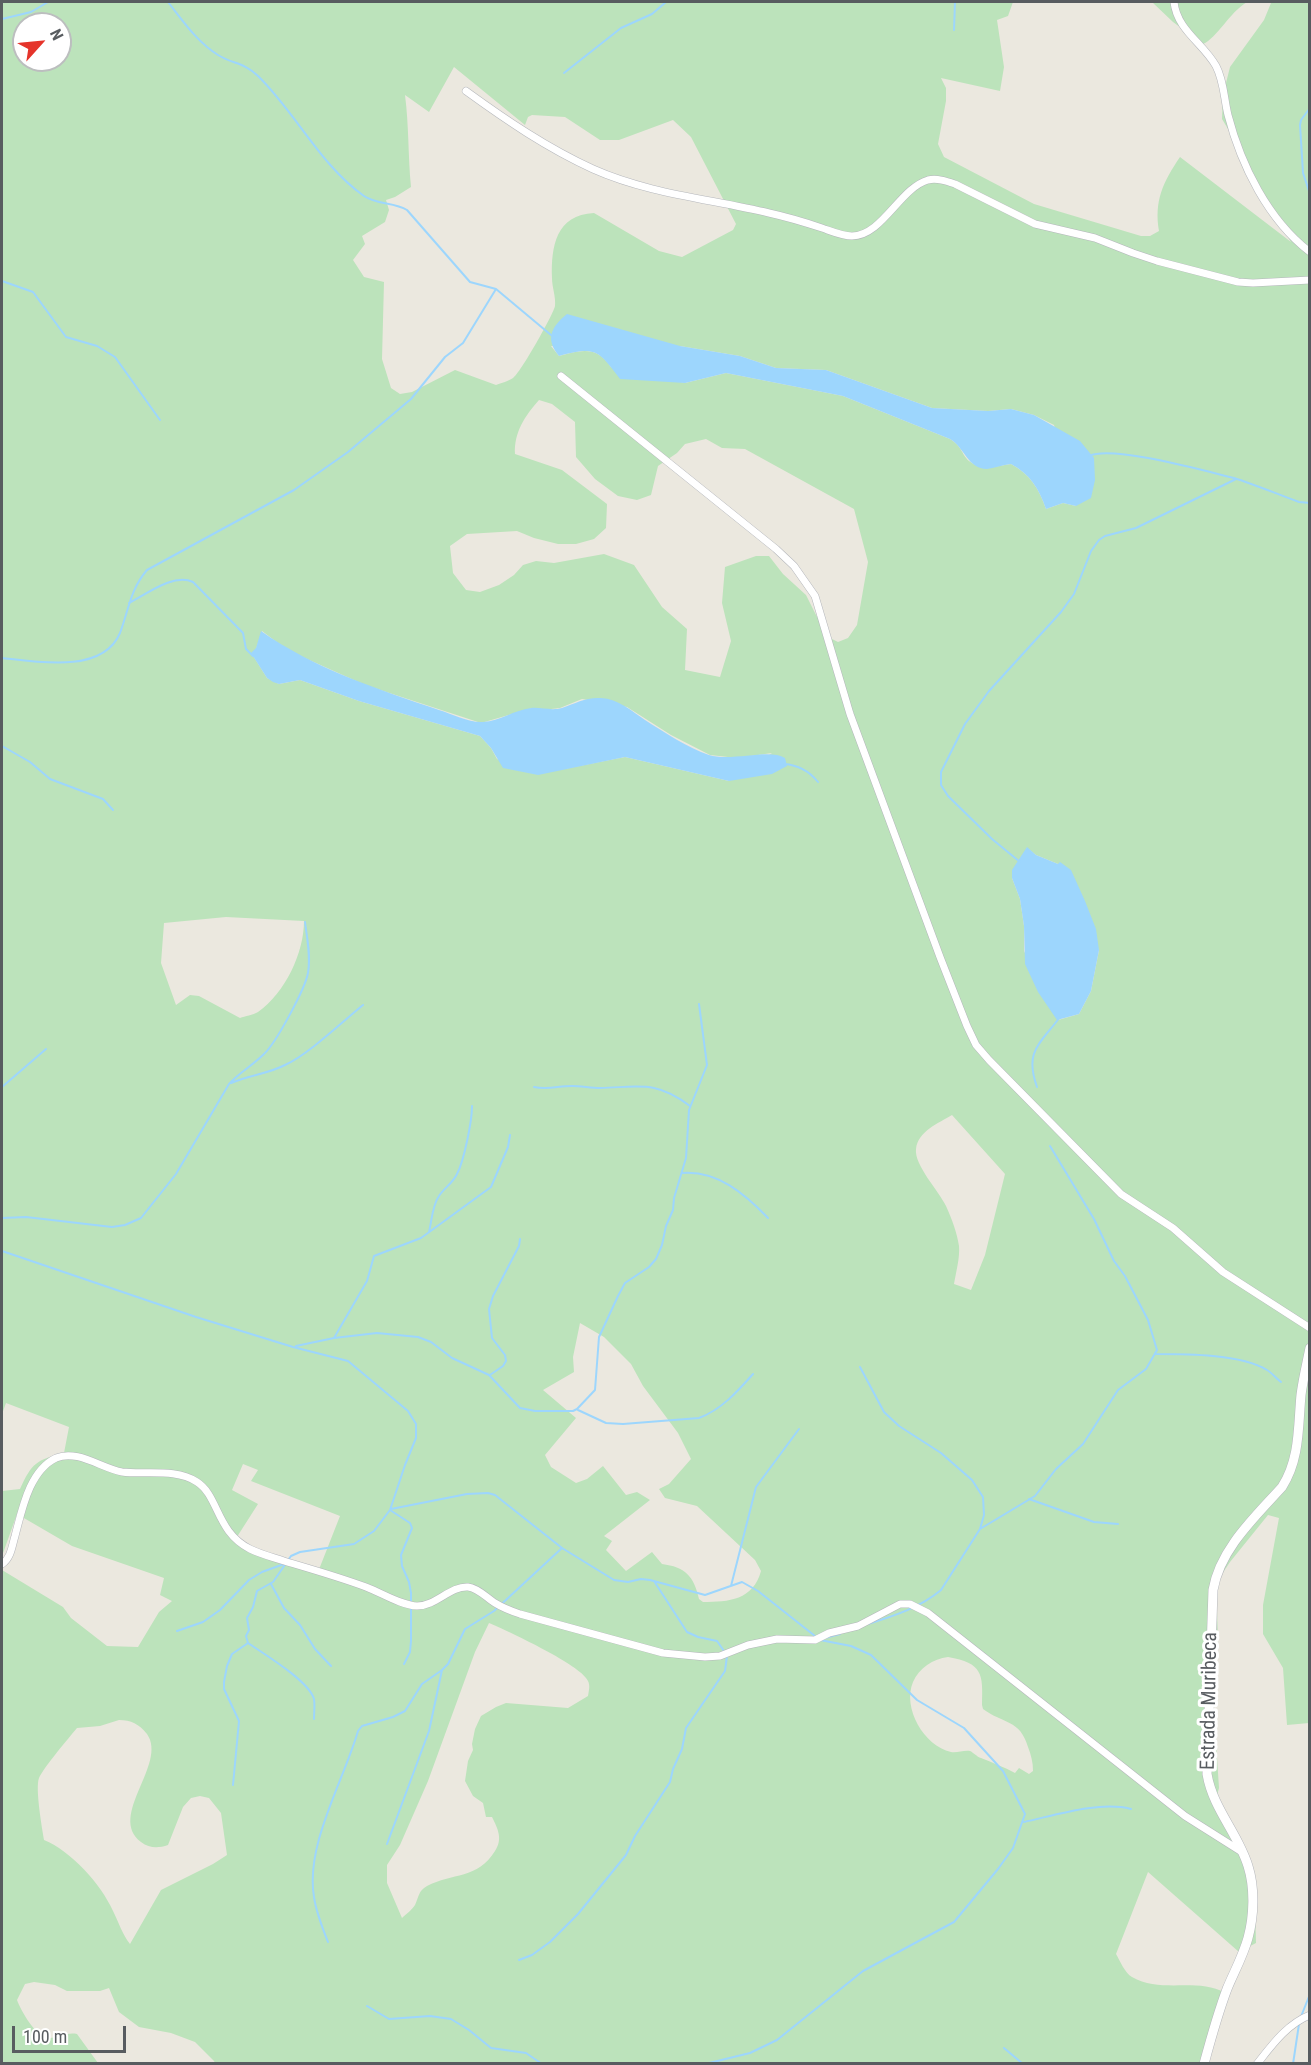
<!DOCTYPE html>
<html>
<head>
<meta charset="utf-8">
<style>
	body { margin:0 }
	#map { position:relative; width:1311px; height:2065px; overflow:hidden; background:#ebe8df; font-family:"Roboto Condensed",sans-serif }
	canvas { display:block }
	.frame { position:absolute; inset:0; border:3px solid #585c60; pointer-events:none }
	.north { position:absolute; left:12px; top:12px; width:60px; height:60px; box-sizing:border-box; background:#fff; border:2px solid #bcbebf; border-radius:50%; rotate:63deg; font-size:16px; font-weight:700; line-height:24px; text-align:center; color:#585c60 }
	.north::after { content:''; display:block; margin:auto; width:21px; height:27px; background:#e5342b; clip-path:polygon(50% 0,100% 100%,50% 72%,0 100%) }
	.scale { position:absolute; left:12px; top:2026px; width:114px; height:27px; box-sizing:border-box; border:3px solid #585c60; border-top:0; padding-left:8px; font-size:18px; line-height:21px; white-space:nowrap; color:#585c60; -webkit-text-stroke:4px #fff; paint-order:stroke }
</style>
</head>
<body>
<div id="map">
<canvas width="1311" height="2065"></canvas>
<div class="frame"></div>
<div class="north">N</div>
<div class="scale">100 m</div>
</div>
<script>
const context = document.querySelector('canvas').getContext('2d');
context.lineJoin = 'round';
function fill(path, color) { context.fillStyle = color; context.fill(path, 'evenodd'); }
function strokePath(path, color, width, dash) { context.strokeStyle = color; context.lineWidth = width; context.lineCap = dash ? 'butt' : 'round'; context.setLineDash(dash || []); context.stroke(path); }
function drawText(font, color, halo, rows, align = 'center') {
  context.font = font + ' "Roboto Condensed",sans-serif'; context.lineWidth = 6; context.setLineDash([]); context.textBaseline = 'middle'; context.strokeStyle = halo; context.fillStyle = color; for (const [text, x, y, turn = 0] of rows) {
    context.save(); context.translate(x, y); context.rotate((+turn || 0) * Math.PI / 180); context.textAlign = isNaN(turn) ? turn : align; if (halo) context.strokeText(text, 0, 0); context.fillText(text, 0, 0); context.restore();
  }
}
fill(new Path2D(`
	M2 2H1013L1008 16 997 20 1004 67 1000 91 941 78 946 88V101L938 144 944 157 1034 204 1141 236H1150L1159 231C1154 201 1163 182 1180 157L1291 242 1244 171 1231 134 1222 119 1223 95 1230 67 1264 20 1271 3 1269 2H1309V1723L1287 1725 1283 1668 1263 1634V1605L1279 1518 1268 1515 1230 1562 1216 1583 1218 1639 1213 1696 1219 1788 1217 1795 1219 1803 1248 1853 1255 1907 1256 1943 1239 1952 1148 1872 1116 1954C1120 1961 1125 1973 1132 1977 1161 1994 1197 1977 1225 1993L1206 2063H215L214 2061 195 2042 171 2033 139 2027 119 2012 109 1988 100 1991H67L55 1985 34 1982 25 1984 17 2000C21 2011 37 2039 49 2038 59 2038 66 2032 77 2034L98 2063H2V1570L63 1607 71 1618 107 1646 138 1647 159 1612 172 1601 160 1595 164 1578 72 1546 17 1514 2 1556V1491L20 1489C32 1463 36 1460 64 1453L69 1427 6 1403 2 1414ZM24 24H60V60H24ZM454 67 525 125 528 117 532 115 565 117 600 140H619L673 120 691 137 736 224 733 230 682 257 659 251 594 213C556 215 551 246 552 278 552 287 556 297 555 306 554 313 520 374 513 378 509 381 501 383 496 385L455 370 412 392 400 394 391 388 382 359 384 282 364 277 353 260 365 244 362 236 385 222 389 210 386 200 395 197 411 187C408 156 409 126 405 95L429 112ZM551 346H680L740 356 776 368 826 370 932 408 988 411 1011 409 1034 415 1054 425 1076 506 1063 503 1046 509C1039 489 1030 474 1011 464 996 466 982 471 969 461 961 454 963 447 950 439L843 396 726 373 685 383 611 367C597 345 580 350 559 356ZM539 400 552 404 575 422 576 457 595 479 618 496 637 500 651 495 658 466 677 453 685 444 706 439 722 448 745 449 854 509 868 562 857 625 848 638 838 642 830 638 816 615 806 595 783 574 769 556H756L725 567 722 603 731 641 720 677 685 670 687 629 662 607 634 565 604 554 554 563 536 561 523 565 514 575 499 585 480 592 466 590 453 573 450 546 467 534 517 531 534 538 558 544H576L594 539 606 528 607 504 562 470 515 454C514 432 525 416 539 400ZM262 631 287 650 365 685 481 723 533 708 543 710 560 708 582 699 627 707 671 735 710 755 737 758 772 753 729 781 625 757 538 774 497 759 491 748 480 736 359 701 300 680 279 684 267 678 252 654 256 649ZM1027 848 1036 855 1058 864 1099 950 1091 991 1079 1014 1058 1020 1024 951V926L1020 899 1012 878ZM226 917 304 921C304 953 285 993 258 1012 253 1015 245 1016 240 1018L199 996 190 995 176 1005 161 963 164 923ZM952 1115 1005 1174 985 1255 971 1290 954 1284C956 1272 960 1258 959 1246 957 1233 952 1219 946 1206 939 1191 914 1165 916 1149 918 1131 939 1123 952 1115ZM580 1323 604 1337 631 1364 643 1386 678 1433 691 1459 669 1484 659 1489 665 1498 697 1506 755 1560 761 1571C753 1600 729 1602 703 1602L699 1599C694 1576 685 1567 662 1564L652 1552 626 1571 606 1550 612 1541 604 1536 650 1500 637 1492 626 1495 603 1466 587 1479 576 1483 551 1467 545 1455 576 1418 543 1390 574 1372 573 1357ZM243 1464 258 1470 251 1481 340 1516 318 1572 235 1540 258 1504 232 1490ZM489 1623C508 1631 576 1663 586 1678 591 1684 589 1689 588 1696L568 1708 506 1703 496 1707 481 1716 475 1729 472 1744 473 1750 468 1761 465 1781 473 1796 483 1803 486 1817H492C498 1829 503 1839 495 1851 478 1879 452 1873 427 1886 418 1891 419 1897 415 1905 412 1910 406 1914 402 1918L387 1883V1865L400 1845 428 1781 475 1652ZM948 1657C983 1663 983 1674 982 1705L983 1709C1003 1724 1020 1719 1028 1747 1031 1755 1033 1762 1033 1771L1029 1774 1019 1768 1015 1773C1004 1767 993 1763 981 1758 977 1757 973 1752 970 1751 964 1750 957 1753 951 1752 924 1746 902 1708 913 1682 919 1668 933 1659 948 1657ZM119 1720C131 1720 139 1724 147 1734 168 1764 107 1816 141 1842 150 1849 159 1848 168 1845L183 1807 191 1798 200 1796 209 1798 221 1813 227 1855 213 1864 161 1890 130 1944C122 1934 119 1923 113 1911 101 1884 71 1851 44 1840 42 1828 35 1788 39 1778 44 1767 68 1739 77 1728L100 1726Z
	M1152 2H1247C1229 13 1217 38 1203 44L1173 22Z`), '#bce3bb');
fill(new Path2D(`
	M567 314 680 346 740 356 776 368 826 370 932 408 988 411 1011 409 1034 415 1080 441 1094 458 1095 480 1091 498 1076 506 1063 503 1046 509C1039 489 1030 474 1011 464 1003 465 994 468 987 469 968 469 965 448 950 439L843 396 726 373 685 383 620 379C598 350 596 346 559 356 545 339 551 327 567 314Z
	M261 631C315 669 378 689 439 710 452 714 470 723 483 722 500 721 514 710 531 708 541 707 551 711 562 708 576 703 586 697 601 698 618 699 632 711 645 720 664 732 688 748 709 755 732 762 769 748 785 758L787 766 772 774 729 781 625 757 538 775 503 768 491 748 480 736 359 701 300 680 279 684 273 682 267 678 251 653 256 648Z
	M1027 847 1036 855 1058 864 1060 862 1071 870 1085 901 1096 929 1099 950 1091 991 1079 1014 1057 1020 1038 992 1025 964 1024 926 1020 899 1012 878V870Z`), '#9dd6fd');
strokePath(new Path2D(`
	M168 2C183 21 197 42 218 55 232 64 244 62 258 76 296 113 320 165 364 196 377 205 394 202 407 210L470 282 496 289 551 335
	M2 19 31 12 48 2
	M954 30 955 2
	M564 73 621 28 652 14 666 2
	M1310 108 1301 120 1300 125 1303 173 1310 194
	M2 281 33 292 66 337 97 346 115 357 160 420
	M1089 456C1113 445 1205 471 1234 478 1256 485 1277 494 1299 502L1310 503
	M129 603C147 594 173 573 193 582L243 633 246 649 253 656
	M2 658C37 662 103 674 120 633 129 609 130 590 147 570L294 490 348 452 411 399 445 357 463 343 496 289
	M2 746 30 762 50 779 103 799 113 810
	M784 764C798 765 810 772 818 782
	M1020 862 992 839 948 796 941 785V772L965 724 989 691 1061 612 1074 594 1091 551 1099 540 1105 536 1136 528 1236 479
	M231 1083C249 1075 268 1074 285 1065 309 1054 342 1022 363 1005
	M2 1087 46 1049
	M534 1087C548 1090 558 1086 572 1086 581 1086 591 1088 600 1088 639 1087 656 1080 690 1106
	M1037 1087C1024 1051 1040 1044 1060 1017
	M682 1173C717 1170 745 1194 768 1218
	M2 1218 26 1217 112 1227 125 1225 141 1218 176 1174 229 1084C239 1073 253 1065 264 1054 276 1043 305 989 308 973 311 956 307 938 305 922
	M429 1232C432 1220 432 1206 439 1196 444 1188 453 1183 457 1174 464 1161 472 1121 472 1106
	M2 1251 196 1317 293 1347 348 1361 408 1411 416 1424V1438L405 1465 390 1510 374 1531 354 1544 300 1552 291 1556 273 1582 257 1591 253 1607 247 1618 249 1630 246 1636 248 1643C264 1654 309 1681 314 1699 315 1705 314 1713 314 1719
	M334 1338 367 1281 374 1256 421 1238 491 1187 508 1147 510 1135
	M296 1346 334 1338 377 1333 418 1337 431 1342 452 1358 489 1375 520 1408 535 1411H573L577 1409 595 1390 599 1337 618 1296 625 1283 649 1267 656 1259 662 1245 666 1226 673 1210 674 1198 686 1158 689 1110 707 1065 699 1004
	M1156 1354C1186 1354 1241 1354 1267 1370 1272 1373 1276 1378 1281 1382
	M860 1367 884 1412 899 1426 941 1453 972 1480 983 1497 984 1515 980 1529 941 1590C921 1607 894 1616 868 1624
	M490 1375 503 1366 506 1361 505 1355 492 1338 489 1309 493 1296 519 1246 520 1239
	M578 1410 606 1423 623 1424 699 1418C721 1410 738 1391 753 1374
	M1029 1499 1094 1522 1118 1524
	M391 1509 467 1494 488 1493 495 1495 562 1548 614 1580 628 1582 641 1579 650 1580 705 1595 742 1582 758 1591 820 1640 851 1646 871 1655 917 1700 964 1728 1003 1771 1025 1814 1013 1848 998 1869 954 1922 863 1971 777 2040 750 2053 705 2064
	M390 1510 410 1523 412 1528 401 1555 402 1566 409 1582 411 1593V1641L410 1652 404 1664
	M980 1529 1035 1496 1056 1469 1083 1444 1118 1390 1146 1369 1157 1350 1148 1320 1125 1276 1114 1261 1094 1219 1050 1146
	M654 1581 687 1632 698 1637 717 1641 724 1651
	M271 1584 284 1608 300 1625 315 1649 331 1666
	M731 1586 756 1487 799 1429
	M177 1631 203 1622 220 1610 249 1580 262 1572 284 1564
	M825 1638 840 1634
	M233 1785 239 1721 224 1689V1682L227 1666 232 1654 248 1643
	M1024 1822C1056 1815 1099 1801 1131 1809
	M387 1844 429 1731 442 1670
	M328 1942C322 1927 316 1912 314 1897 305 1845 344 1780 358 1731L362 1726 393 1717 405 1711 422 1684 442 1670 448 1664 465 1629 494 1611 562 1548
	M519 1960 532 1955 550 1942 578 1914 626 1855 635 1836 670 1782 673 1769 682 1749 686 1728 725 1671 727 1656
	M367 2006 389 2019 430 2016 451 2019 469 2030 491 2048 526 2053 542 2064
	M1300 2019 1310 1994
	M1004 2048 1023 2064
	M1293 2064 1299 2024`), '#9dd6fd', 2);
const minor = new Path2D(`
	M1174 2C1177 30 1203 43 1216 66 1224 81 1224 99 1228 115 1241 165 1268 220 1310 252
	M466 91C506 120 547 148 593 169 649 194 711 199 769 213 787 217 804 222 822 228 831 231 842 236 852 236 882 236 900 188 928 180 937 178 946 181 955 184L1035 224 1095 238 1133 253 1157 261 1238 282 1253 283 1310 280
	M561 376 776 549 794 566 815 596 850 714 940 957 967 1026 976 1045 989 1060 1121 1194 1173 1228 1223 1272 1310 1328
	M2 1564C11 1558 12 1546 15 1536 22 1510 29 1471 56 1458 77 1449 101 1468 122 1472 145 1475 176 1468 197 1482 219 1496 216 1532 250 1549 260 1554 272 1557 284 1561 311 1569 339 1577 366 1587 382 1593 400 1605 417 1606 436 1606 450 1586 468 1587 478 1588 487 1598 495 1603 503 1608 511 1611 520 1614L663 1653 705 1657 720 1656 748 1645 777 1639 815 1640 829 1633 858 1626 900 1604H910L928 1613 1185 1816 1242 1852
	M1257 2064C1272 2045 1287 2024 1310 2015`);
const tertiary = new Path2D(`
	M1204 2064C1211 2038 1218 2013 1227 1989 1234 1972 1243 1956 1248 1938 1254 1916 1255 1888 1248 1866 1238 1833 1213 1809 1207 1774L1213 1590C1220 1549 1255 1517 1282 1487 1300 1459 1298 1427 1301 1395 1303 1379 1307 1363 1310 1348`);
strokePath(minor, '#b5b7bc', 8);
strokePath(tertiary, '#b5b7bc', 10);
strokePath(minor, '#fff', 7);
strokePath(tertiary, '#fff', 9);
drawText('20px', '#585c60', '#fff', [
	["Estrada Muribeca",1210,1701,-89]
]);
</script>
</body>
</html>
